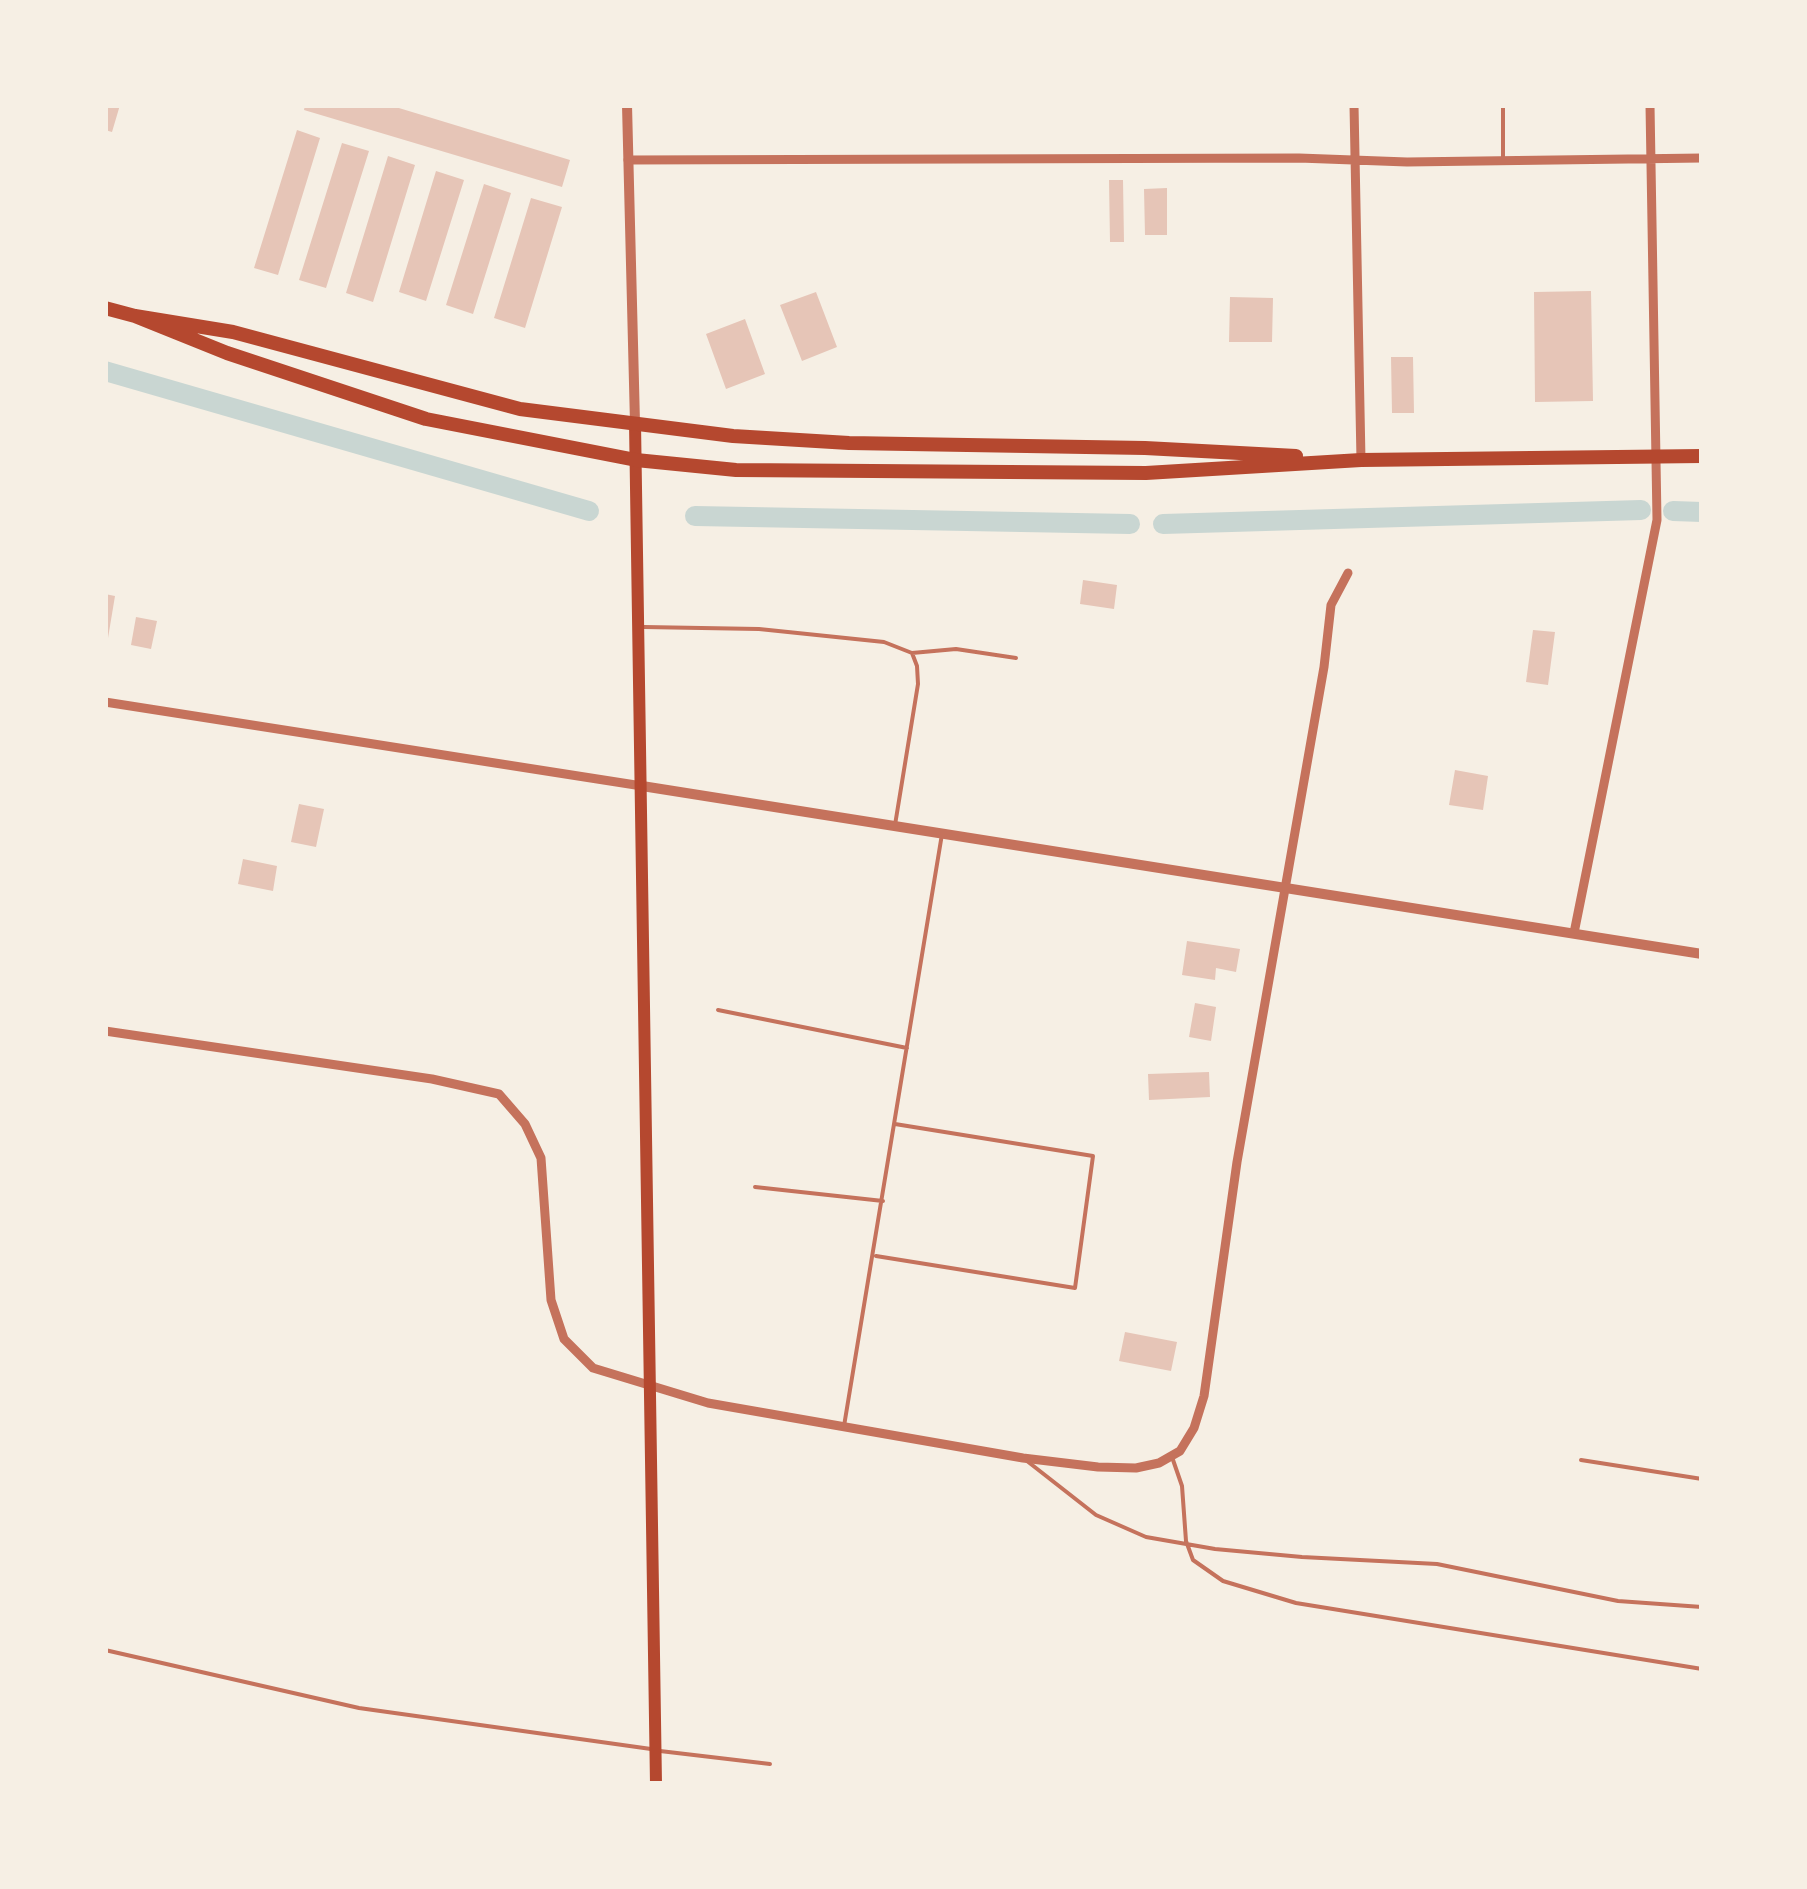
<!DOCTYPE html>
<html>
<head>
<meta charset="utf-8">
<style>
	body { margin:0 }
	#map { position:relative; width:1807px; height:1889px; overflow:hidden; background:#f6efe4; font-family:Ubuntu,sans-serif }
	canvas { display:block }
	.frame { position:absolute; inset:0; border:108px solid #f6efe4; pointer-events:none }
</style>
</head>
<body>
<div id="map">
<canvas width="1807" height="1889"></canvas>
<div class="frame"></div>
</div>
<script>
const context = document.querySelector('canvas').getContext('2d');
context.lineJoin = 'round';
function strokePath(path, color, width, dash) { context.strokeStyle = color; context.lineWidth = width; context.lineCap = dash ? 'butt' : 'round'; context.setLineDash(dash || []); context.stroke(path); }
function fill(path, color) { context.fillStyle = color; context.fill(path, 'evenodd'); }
strokePath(new Path2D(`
	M105 371 589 511
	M1673 511 1702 512
	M695 516 1130 524
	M1163 524 1641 510`), '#c9d6d2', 20);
fill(new Path2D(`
	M105 105H120L112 132 105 130Z
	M305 105H389L570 160 562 187 304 110Z
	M297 130 320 138 278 275 254 268Z
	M342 143 369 151 326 288 299 280Z
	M388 156 415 165 373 302 346 293Z
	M436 171 464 180 426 301 399 292Z
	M1109 180H1123L1124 242H1110Z
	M484 184 511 193 473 314 446 305Z
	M1167 188V235H1145L1144 189Z
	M531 198 562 207 525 328 494 318Z
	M1591 291 1593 401 1535 402 1534 292Z
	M816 292 837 347 802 361 780 305Z
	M1230 297 1273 298 1272 342H1229Z
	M745 319 765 374 726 389 706 334Z
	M1391 357H1413L1414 413H1392Z
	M1083 580 1117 585 1114 609 1080 604Z
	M105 594 115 596 107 644H105Z
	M136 617 157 621 151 649 131 645Z
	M1533 630 1555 632 1548 685 1526 682Z
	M1455 770 1488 776 1483 810 1449 805Z
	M299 804 324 809 316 847 291 842Z
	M243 859 277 866 273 891 238 884Z
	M1187 941 1240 949 1236 972 1216 968 1215 980 1182 975Z
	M1195 1003 1216 1007 1211 1041 1189 1037Z
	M1209 1072 1210 1097 1149 1100 1148 1074Z
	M1125 1332 1177 1342 1171 1371 1119 1361Z`), '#e6c5b7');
strokePath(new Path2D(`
	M1503 105V160
	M644 627 759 629 884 642 912 653 956 649 1016 658
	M895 825 918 684 917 666 912 653
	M718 1010 907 1048
	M755 1187 883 1201
	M876 1256 1075 1288 1093 1156 895 1124
	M844 1426 942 834
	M1172 1457 1182 1486 1186 1541 1193 1560 1223 1581 1296 1603 1702 1669
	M1581 1460 1702 1479
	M1027 1461 1096 1515 1146 1537 1215 1549 1302 1557 1437 1564 1618 1601 1702 1607
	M105 1650 359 1708 651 1749
	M660 1751 770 1764`), '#c5725c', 4);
strokePath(new Path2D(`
	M1354 105 1361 460
	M628 160 1299 158 1407 162 1702 158
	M105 702 642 786
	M1574 933 1657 520 1650 105
	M105 1031 432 1079 499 1094 525 1124 541 1158 551 1300 564 1339 593 1368 708 1403 1023 1458 1098 1467 1136 1468 1159 1463 1180 1451 1194 1428 1204 1396 1237 1162 1324 667 1331 605 1348 573`), '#c5725c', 9);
strokePath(new Path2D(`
	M627 105 635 423
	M642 786 1702 954`), '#c5725c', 10);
strokePath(new Path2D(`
	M635 423 656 1784`), '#b5482f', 12);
strokePath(new Path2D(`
	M105 308 135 316 233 332 520 409 733 436 849 443 1145 448 1296 456
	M135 316 227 353 426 419 636 460 736 470 1146 473 1361 460 1702 456`), '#b5482f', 14);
</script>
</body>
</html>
